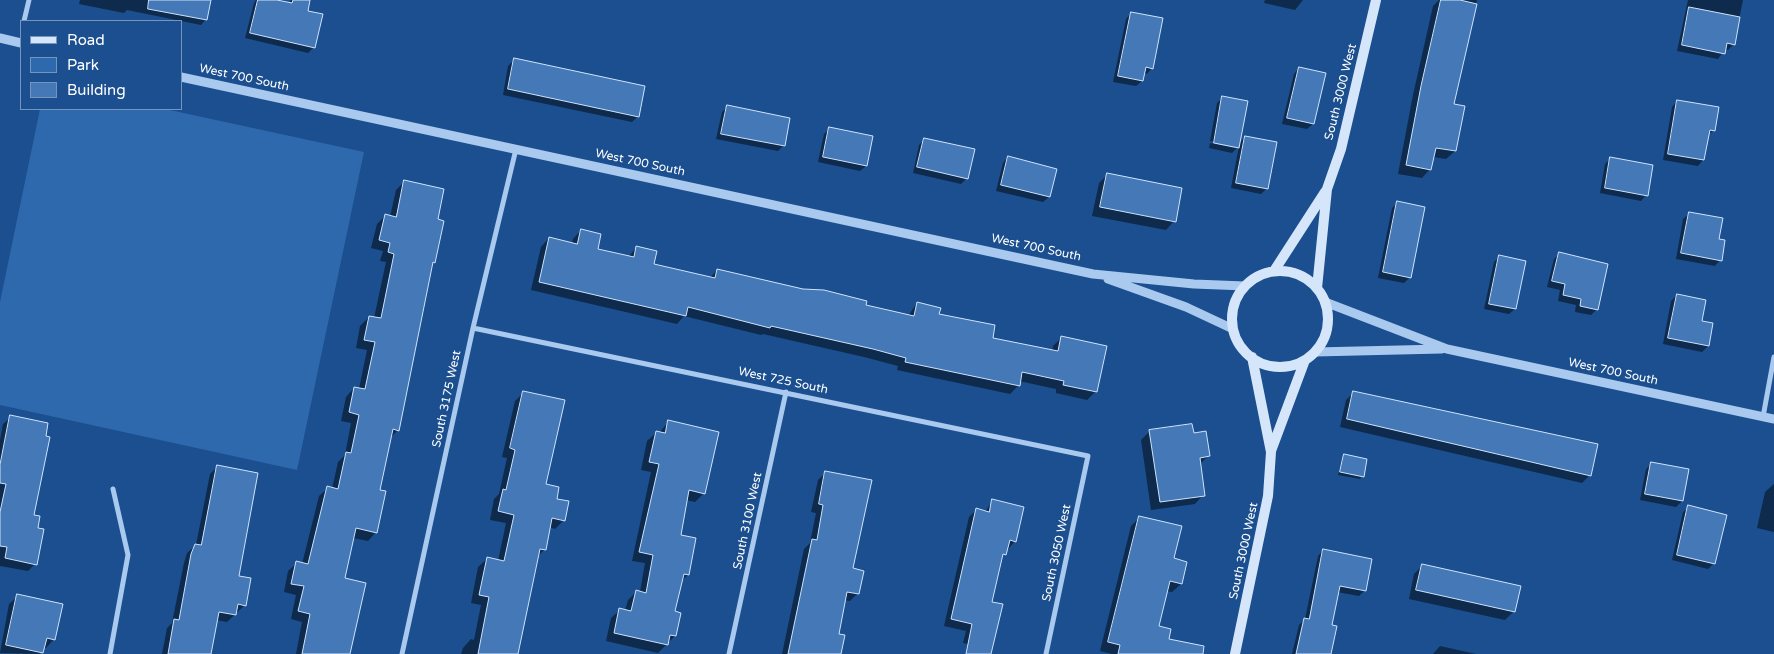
<!DOCTYPE html>
<html>
<head>
<meta charset="utf-8">
<style>
	body { margin:0 }
	#map { position:relative; width:1774px; height:654px; overflow:hidden; background:#1b4f8f; font-family:"Varela Round",sans-serif }
	canvas { display:block }
	.legend { position:absolute; left:20px; top:20px; width:162px; height:90px; box-sizing:border-box; background:#1b4f8f; border:1px solid #7695bc; margin:0; padding:6px 9px; list-style:none; font-size:15px; color:#fff }
	.legend li { display:flex; align-items:center; gap:10px; height:25px }
	.legend b { width:25px; border:1px solid #7695bc }
</style>
</head>
<body>
<div id="map">
<canvas width="1774" height="654"></canvas>
<ul class="legend">
<li><b style="height:6px;background:#d6e6fa"></b>Road</li>
<li><b style="height:14px;background:#2e69ad"></b>Park</li>
<li><b style="height:14px;background:#4478b7"></b>Building</li>
</ul>
</div>
<script>
const context = document.querySelector('canvas').getContext('2d');
context.lineJoin = 'round';
function fill(path, color) { context.fillStyle = color; context.fill(path, 'evenodd'); }
function strokePath(path, color, width, dash) { context.strokeStyle = color; context.lineWidth = width; context.lineCap = dash ? 'butt' : 'round'; context.setLineDash(dash || []); context.stroke(path); }
function drawText(font, color, halo, rows, align = 'center') {
  context.font = font + ' "Varela Round",sans-serif'; context.lineWidth = 4; context.setLineDash([]); context.textBaseline = 'middle'; context.strokeStyle = halo; context.fillStyle = color; for (const [text, x, y, turn = 0] of rows) {
    context.save(); context.translate(x, y); context.rotate((+turn || 0) * Math.PI / 180); context.textAlign = isNaN(turn) ? turn : align; if (halo) context.strokeText(text, 0, 0); context.fillText(text, 0, 0); context.restore();
  }
}
fill(new Path2D(`
	M40 109H165L364 152 297 470 0 405V302Z`), '#2e69ad');
fill(new Path2D(`
	M80 0H210L206 19 201 25 127 10 124 13 79 4Z
	M256 0 289 3 291 0H307L306 12 314 47 308 53 245 38 254 3Z
	M1265 0H1303L1295 10 1264 3Z
	M1439 0H1477L1453 105 1455 151 1446 159 1433 157 1430 169 1422 178 1398 174 1413 95 1433 6Z
	M1688 0H1743L1734 44 1728 50 1725 49 1718 59 1677 51Z
	M1131 13 1152 68 1147 74 1144 73 1142 81 1136 86 1113 82 1126 19Z
	M514 60 638 116 632 122 503 95 508 66Z
	M1299 68 1313 124 1307 129 1282 124 1294 74Z
	M1223 97 1238 144 1245 137 1267 188 1261 194 1231 188 1239 146 1232 153 1209 148 1210 143 1235 148V146L1210 141 1217 103Z
	M1677 101 1714 130 1707 136 1703 160 1698 166 1663 160 1672 107Z
	M728 106 783 146 778 151 716 139 722 112Z
	M830 128 866 166 860 171 818 162 824 134Z
	M925 139 967 178 961 184 913 173 919 145Z
	M1008 157 1056 170 1049 197 1043 202 996 191 1003 163Z
	M1611 158 1646 195 1641 201 1600 193 1605 164Z
	M1107 175 1174 221 1166 230 1092 216 1099 183Z
	M404 182 436 220 434 262 431 265 398 430 389 439 378 491 376 532 368 541 353 538 344 579 349 654H296L302 622 291 619 296 595 284 592 288 571 297 563 302 564 319 496 328 488 332 489 338 462 345 455 351 423 341 421 346 397 354 388 359 389 367 350 356 348 360 326 369 317 374 318 386 262 380 261 383 251 371 248 377 224 385 216 390 217 396 190Z
	M1397 203 1410 277 1404 283 1378 278 1392 208Z
	M1689 214 1718 240 1720 260 1715 266 1676 259 1683 219Z
	M581 230 596 250 628 257 637 247 652 264 710 278 717 270 908 316 917 303 938 315 991 339 1052 351 1053 346 1061 338 1096 391 1087 400 1056 393V389L1019 381 1018 386 1010 394 897 370 898 366 864 357 763 334 761 335 684 316 677 324 531 290 541 247 549 238 572 243 573 239Z
	M1559 254 1597 309 1591 315 1575 312 1576 305 1558 301 1560 290 1547 287 1554 259Z
	M1500 256 1515 309 1509 314 1484 309 1494 262Z
	M1677 295 1701 322 1712 324 1708 346 1702 352 1663 344 1671 301Z
	M524 392 544 485 556 500 564 520 555 529 549 527 544 550 537 557 518 654H461L463 648 471 639 474 640 481 605 471 603 478 567 487 559 498 561 506 523 490 520 494 499 499 494 507 458 502 457 515 401Z
	M1354 392 1590 475 1582 483 1340 427 1346 400Z
	M11 417 33 516 35 564 28 571 0 566V440L3 424Z
	M669 421 704 493 695 502 686 500 679 536 688 575 680 582 673 612 675 636 658 653 606 641 611 618 620 610 625 611 628 600 636 592H640L645 563 632 561 651 472 641 470 647 441 656 433H659Z
	M1150 431 1193 434 1208 456 1199 465 1203 495 1195 504 1151 510 1141 440Z
	M1344 455 1362 476 1360 479 1338 475Z
	M1652 463 1688 470 1682 501 1676 507 1640 500 1646 469Z
	M218 466 245 605 227 622 216 620 210 654H162L167 628 172 623 184 563 187 553 196 545 210 474Z
	M826 472 858 593 850 601 844 600 838 634 840 654H782L804 549 810 543 816 513 811 512 818 480Z
	M1774 484V532L1757 528 1765 492Z
	M993 500 1015 541 1000 559 990 603 986 648 963 643 966 631 944 626 969 517 976 510 985 512Z
	M1689 507 1714 563 1708 569 1672 560 1683 512Z
	M1139 518 1173 559 1181 584 1172 592 1166 591 1158 627 1173 654H1112L1100 651 1131 526Z
	M1323 550 1364 591 1359 596 1337 592 1330 626V654H1292L1299 625 1305 619 1318 556Z
	M1422 566 1514 611 1505 620 1409 599 1414 574Z
	M18 596 54 639 46 648 43 647 40 654 0 653 9 604Z
	M1440 646 1476 654H1433Z`), '#0007');
const building = new Path2D(`
	M149 0H211L207 20 148 9Z
	M258 0H277L292 3 293 0H310L308 11 323 14 315 48 250 33Z
	M1441 0H1460L1477 4 1454 104 1465 106 1456 151 1436 148 1431 170 1406 165 1421 86Z
	M1689 7 1740 17 1735 45 1727 43 1725 54 1682 45Z
	M1131 12 1163 18 1153 69 1146 67 1143 81 1118 76Z
	M514 58 645 86 639 117 508 89Z
	M1299 67 1326 73 1314 124 1287 118Z
	M1222 96 1248 101 1239 148 1214 143Z
	M1677 100 1719 107 1715 131 1710 130 1704 160 1668 154Z
	M727 105 790 118 785 146 721 134Z
	M829 127 873 136 867 166 823 157Z
	M1245 136 1277 142 1268 189 1236 183Z
	M924 138 975 149 968 179 917 167Z
	M1008 156 1057 169 1050 197 1001 185Z
	M1610 157 1653 165 1648 196 1605 188Z
	M1107 173 1182 188 1176 222 1100 207Z
	M404 180 444 189 438 219 444 221 435 263 433 262 399 431 393 429 380 490 386 491 377 533 356 528 345 578 366 583 350 654H302L310 614 298 611 304 586 291 584 296 561 308 564 327 486 338 489 346 452 351 453 359 415 349 412 354 387 365 389 375 342 364 340 369 316 381 318 394 254 388 252 390 243 379 240 385 214 396 217Z
	M1397 201 1425 207 1411 278 1383 272Z
	M1689 212 1723 218 1719 239 1725 240 1722 261 1681 253Z
	M581 229 601 234 598 249 634 257 636 246 657 251 654 264 715 278 717 269 803 289 824 290 867 301 866 305 914 316 917 302 941 308 939 314 995 325 993 338 1058 351 1061 336 1107 346 1097 392 1063 385 1064 381 1022 372 1020 386 905 362 906 358 873 349 771 326 770 328 688 307 686 316 539 282 549 237 577 244Z
	M1559 252 1608 264 1598 310 1580 306 1581 299 1563 295 1565 284 1552 281Z
	M1499 255 1526 261 1516 309 1489 304Z
	M1677 294 1706 300 1702 321 1713 323 1709 346 1668 338Z
	M523 391 565 400 546 484 559 487 557 499 569 501 565 521 552 518 546 550 540 549 518 654H478L489 597 479 595 487 557 504 561 514 515 498 511 503 489 506 490 515 450 510 448Z
	M1353 391 1598 444 1591 476 1347 419Z
	M10 415 48 423 46 436 50 437 34 515 40 516 38 528 44 529 37 565 5 558 7 547 0 546V512L6 484 0 483V465Z
	M668 420 719 432 705 494 689 490 681 535 696 538 689 575 684 574 675 611 681 613 676 636 670 635 668 645 614 633 619 608 631 611 636 590 646 593 653 555 639 552 659 464 649 462 656 431 665 433Z
	M1192 424 1194 433 1206 431 1210 456 1200 458 1205 496 1160 502 1149 430Z
	M1344 454 1367 459 1364 477 1340 472Z
	M1651 462 1689 469 1683 501 1645 494Z
	M217 465 258 473 239 576 251 578 246 606 238 604 236 615 219 612 211 654H168L174 619 179 620 191 554 195 544 201 545Z
	M825 471 872 480 853 568 864 571 859 594 847 592 839 634 845 635 841 654H788L812 539 817 540 823 505 819 504Z
	M992 499 1024 507 1016 542 1010 540 1006 555 1003 554 992 602 1003 604 991 654H966L972 624 951 619 976 508 989 512Z
	M1688 505 1727 515 1715 564 1677 555Z
	M1139 516 1182 526 1174 558 1187 562 1182 584 1170 581 1159 626 1171 629 1169 639 1204 646 1203 654H1118L1120 645 1108 642Z
	M1323 549 1372 559 1366 591 1340 586 1332 625 1337 626 1331 654H1296L1304 618 1309 619Z
	M1422 564 1521 586 1515 612 1416 590Z
	M17 594 63 604 55 640 47 638 43 653 6 645Z`);
fill(building, '#4478b7');
strokePath(building, '#cfe3fa', 1);
strokePath(new Path2D(`
	M24 21 29 0
	M473 328 1088 456 1046 654
	M1763 417 1774 357
	M110 654 128 555 113 489
	M402 654 473 328 516 149
	M729 654 786 392`), '#a9c9ee', 5);
strokePath(new Path2D(`
	M0 38 21 43
	M181 77 1093 274 1194 284 1245 286
	M1108 279 1186 307 1233 329
	M1325 302 1447 349 1774 419
	M1315 352 1442 349`), '#a9c9ee', 9);
strokePath(new Path2D(`
	M1274 271 1325 192
	M1232 319a48 48 0 1 1 96 0a48 48 0 1 1-96 0Z
	M1317 288 1327 189 1341 149 1376 0
	M1271 451 1305 360
	M1235 654 1268 496 1271 452 1252 357`), '#d6e6fa', 10);
drawText('12px', '#fff', '#1b4f8f', [
	["West 700 South",244,78,12],
	["South 3000 West",1341,92,-76],
	["West 700 South",640,163,12],
	["West 700 South",1036,248,12],
	["West 700 South",1613,372,12],
	["West 725 South",783,381,12],
	["South 3175 West",447,399,-78],
	["South 3100 West",748,521,-78],
	["South 3000 West",1244,551,-78],
	["South 3050 West",1057,553,-78]
]);
</script>
</body>
</html>
